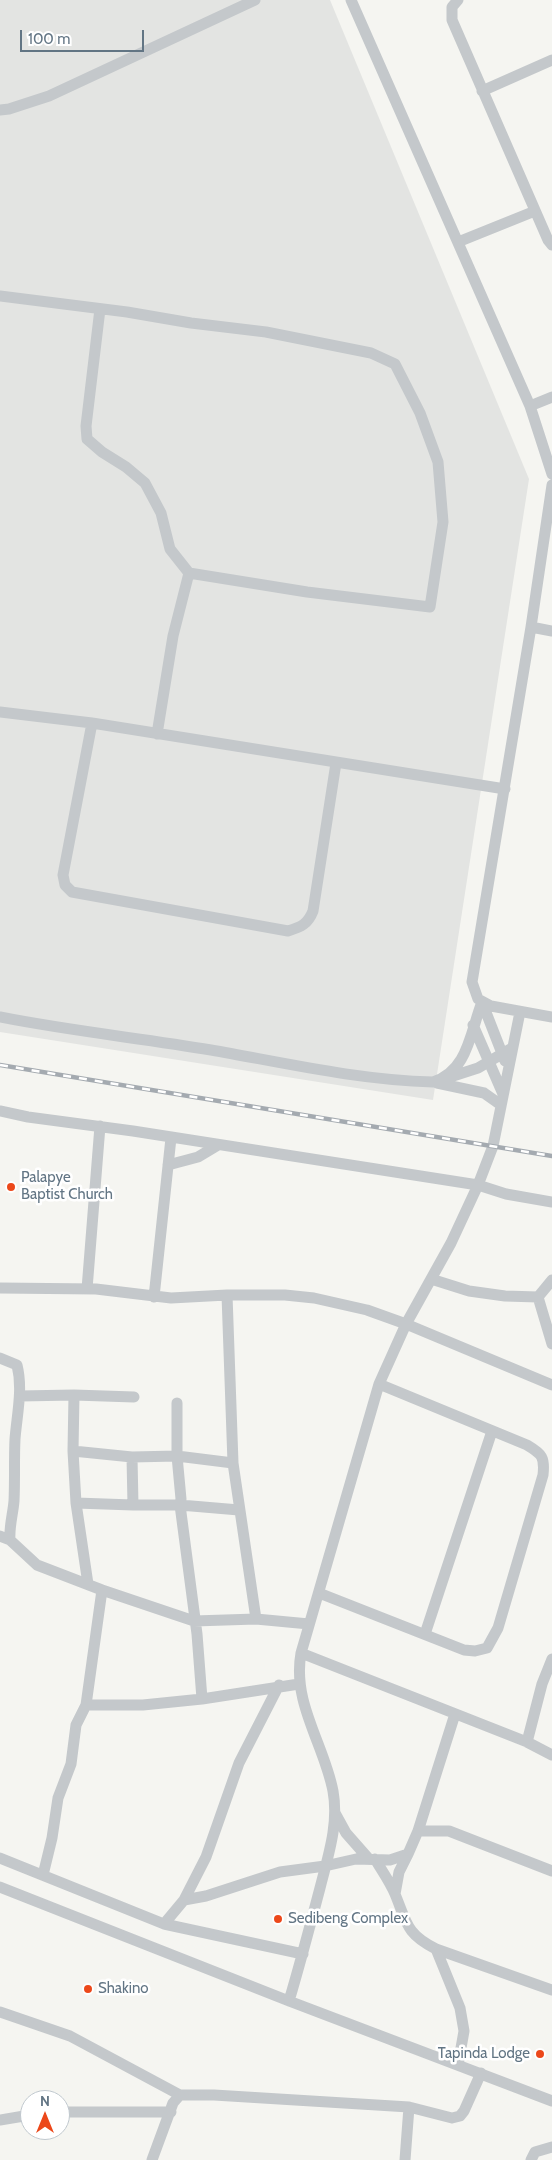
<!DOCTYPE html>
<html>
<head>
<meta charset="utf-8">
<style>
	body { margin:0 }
	#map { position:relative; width:552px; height:2160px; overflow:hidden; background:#f5f5f1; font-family:Cabin,sans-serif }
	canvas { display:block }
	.north { position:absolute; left:20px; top:2090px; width:50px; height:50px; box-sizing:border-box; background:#fff; border:1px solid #c0c8ce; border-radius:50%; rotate:0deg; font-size:14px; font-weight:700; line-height:20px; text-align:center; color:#627584 }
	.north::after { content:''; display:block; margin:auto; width:18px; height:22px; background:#ec481a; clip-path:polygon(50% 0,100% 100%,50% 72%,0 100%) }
	.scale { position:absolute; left:20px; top:30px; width:124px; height:22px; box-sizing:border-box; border:2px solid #627584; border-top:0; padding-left:6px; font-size:15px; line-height:18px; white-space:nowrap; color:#627584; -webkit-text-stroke:4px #fff; paint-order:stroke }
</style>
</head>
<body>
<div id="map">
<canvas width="552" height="2160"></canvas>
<div class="north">N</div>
<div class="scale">100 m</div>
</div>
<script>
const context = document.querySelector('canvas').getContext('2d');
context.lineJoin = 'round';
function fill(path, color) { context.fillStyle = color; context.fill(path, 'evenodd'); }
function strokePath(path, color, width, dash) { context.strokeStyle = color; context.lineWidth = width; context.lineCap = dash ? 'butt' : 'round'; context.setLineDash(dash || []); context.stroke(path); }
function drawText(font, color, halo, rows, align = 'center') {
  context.font = font + ' Cabin,sans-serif'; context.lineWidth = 5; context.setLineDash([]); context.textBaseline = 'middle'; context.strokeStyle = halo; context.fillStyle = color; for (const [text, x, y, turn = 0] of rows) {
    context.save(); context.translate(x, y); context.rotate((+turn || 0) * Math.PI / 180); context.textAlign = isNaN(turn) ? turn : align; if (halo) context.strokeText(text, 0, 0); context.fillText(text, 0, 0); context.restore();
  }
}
fill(new Path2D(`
	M0 0H330L529 479 433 1100 0 1032Z`), '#e3e4e2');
strokePath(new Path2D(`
	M351 0 530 406 552 474
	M458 0 452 7V20L548 240 552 245
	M482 91 552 60
	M0 110 9 109 49 96 255 0
	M458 242 535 211
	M0 296 127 312 191 323 266 332 371 353 395 364 420 413 438 462 443 522 430 607 307 592 189 573
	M100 309 86 426 87 439 102 452 126 467 145 483 161 513 170 549 189 573 173 636 157 734
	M530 406 552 397
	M552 485 531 627 472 982 478 999 491 1006 552 1017
	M531 627 552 631
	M0 712 92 723 505 789
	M92 723 63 875 65 885 72 892 288 931C301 927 308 924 313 911L336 763
	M482 1002 505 1061
	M0 1017C70 1031 140 1038 211 1050 285 1063 358 1080 433 1082 468 1071 470 1033 482 1002
	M473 1025 503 1094
	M447 1078 478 1068 512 1048
	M437 1083 484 1093 501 1105
	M0 1111 28 1117 133 1131 478 1185 506 1194 552 1202
	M168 1165 198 1157 218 1145
	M431 1279 469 1291 505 1296 538 1297 552 1280
	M0 1288 96 1289 171 1298 227 1295H285L314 1298 367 1310 406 1324 552 1385
	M87 1289 100 1126
	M227 1295 233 1463 256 1619
	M154 1297 171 1138
	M538 1297 552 1344
	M0 1358 17 1365C23 1389 17 1414 15 1439 14 1459 15 1480 14 1501 13 1514 9 1526 10 1540
	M74 1395 134 1397
	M20 1396 74 1395 73 1451 132 1457 177 1456 233 1463
	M177 1403V1456L181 1499 180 1505 197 1634 202 1699
	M73 1451 76 1503 88 1584
	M132 1457 133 1505H180L239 1510
	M76 1503 133 1505
	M0 1536 10 1540 37 1565 102 1590 194 1621 256 1619 309 1624
	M319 1593 464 1650 475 1651 487 1648 498 1628 543 1475C545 1457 542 1454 527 1445L379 1384
	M425 1634 492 1431
	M301 1653 527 1742 552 1755
	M86 1705H143L202 1699 299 1684
	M527 1742 542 1684 552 1659
	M335 1813 346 1833 368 1858
	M418 1831H449L552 1871
	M0 1858 164 1924 303 1954
	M375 1859C382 1871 390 1882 395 1894 407 1923 406 1934 436 1949L552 1990
	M43 1875 52 1838 58 1798 71 1764 76 1725 86 1705 102 1590
	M0 1887 289 2001 552 2101
	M395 1894 399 1872 408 1854
	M184 1900 206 1896 280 1872 325 1866 356 1859 390 1860 408 1854 418 1831 455 1714
	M164 1924 184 1900 206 1857 239 1763 279 1685
	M436 1949 460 2008 464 2031 458 2065
	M289 2001C300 1964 310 1926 320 1888 328 1856 339 1824 333 1791 324 1744 292 1703 301 1653L379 1384 406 1324 451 1243 478 1185 493 1146 520 1012
	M0 2012 70 2036 180 2095H214L409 2107 452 2118 460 2116 464 2111 481 2073
	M60 2112H171
	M0 2120 30 2115
	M152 2160 173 2103 180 2095
	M405 2160 409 2107
	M531 2160 535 2152 552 2147`), '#c4c8cb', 11);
const rail = new Path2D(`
	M0 1065 552 1156`);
strokePath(rail, '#a4aab0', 4.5);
strokePath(rail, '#fff', 2.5, [8]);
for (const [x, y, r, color] of [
	[11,1187,5,"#ec481a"],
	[278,1919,5,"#ec481a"],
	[88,1989,5,"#ec481a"],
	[540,2054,5,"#ec481a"]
]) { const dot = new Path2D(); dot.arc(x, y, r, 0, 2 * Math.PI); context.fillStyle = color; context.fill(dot); strokePath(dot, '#fff', 2); }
drawText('15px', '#627584', '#fff', [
	["Palapye",21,1178],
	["Baptist Church",21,1195],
	["Sedibeng Complex",288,1919],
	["Shakino",98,1989],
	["Tapinda Lodge",530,2054,"right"]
], 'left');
</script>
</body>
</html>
